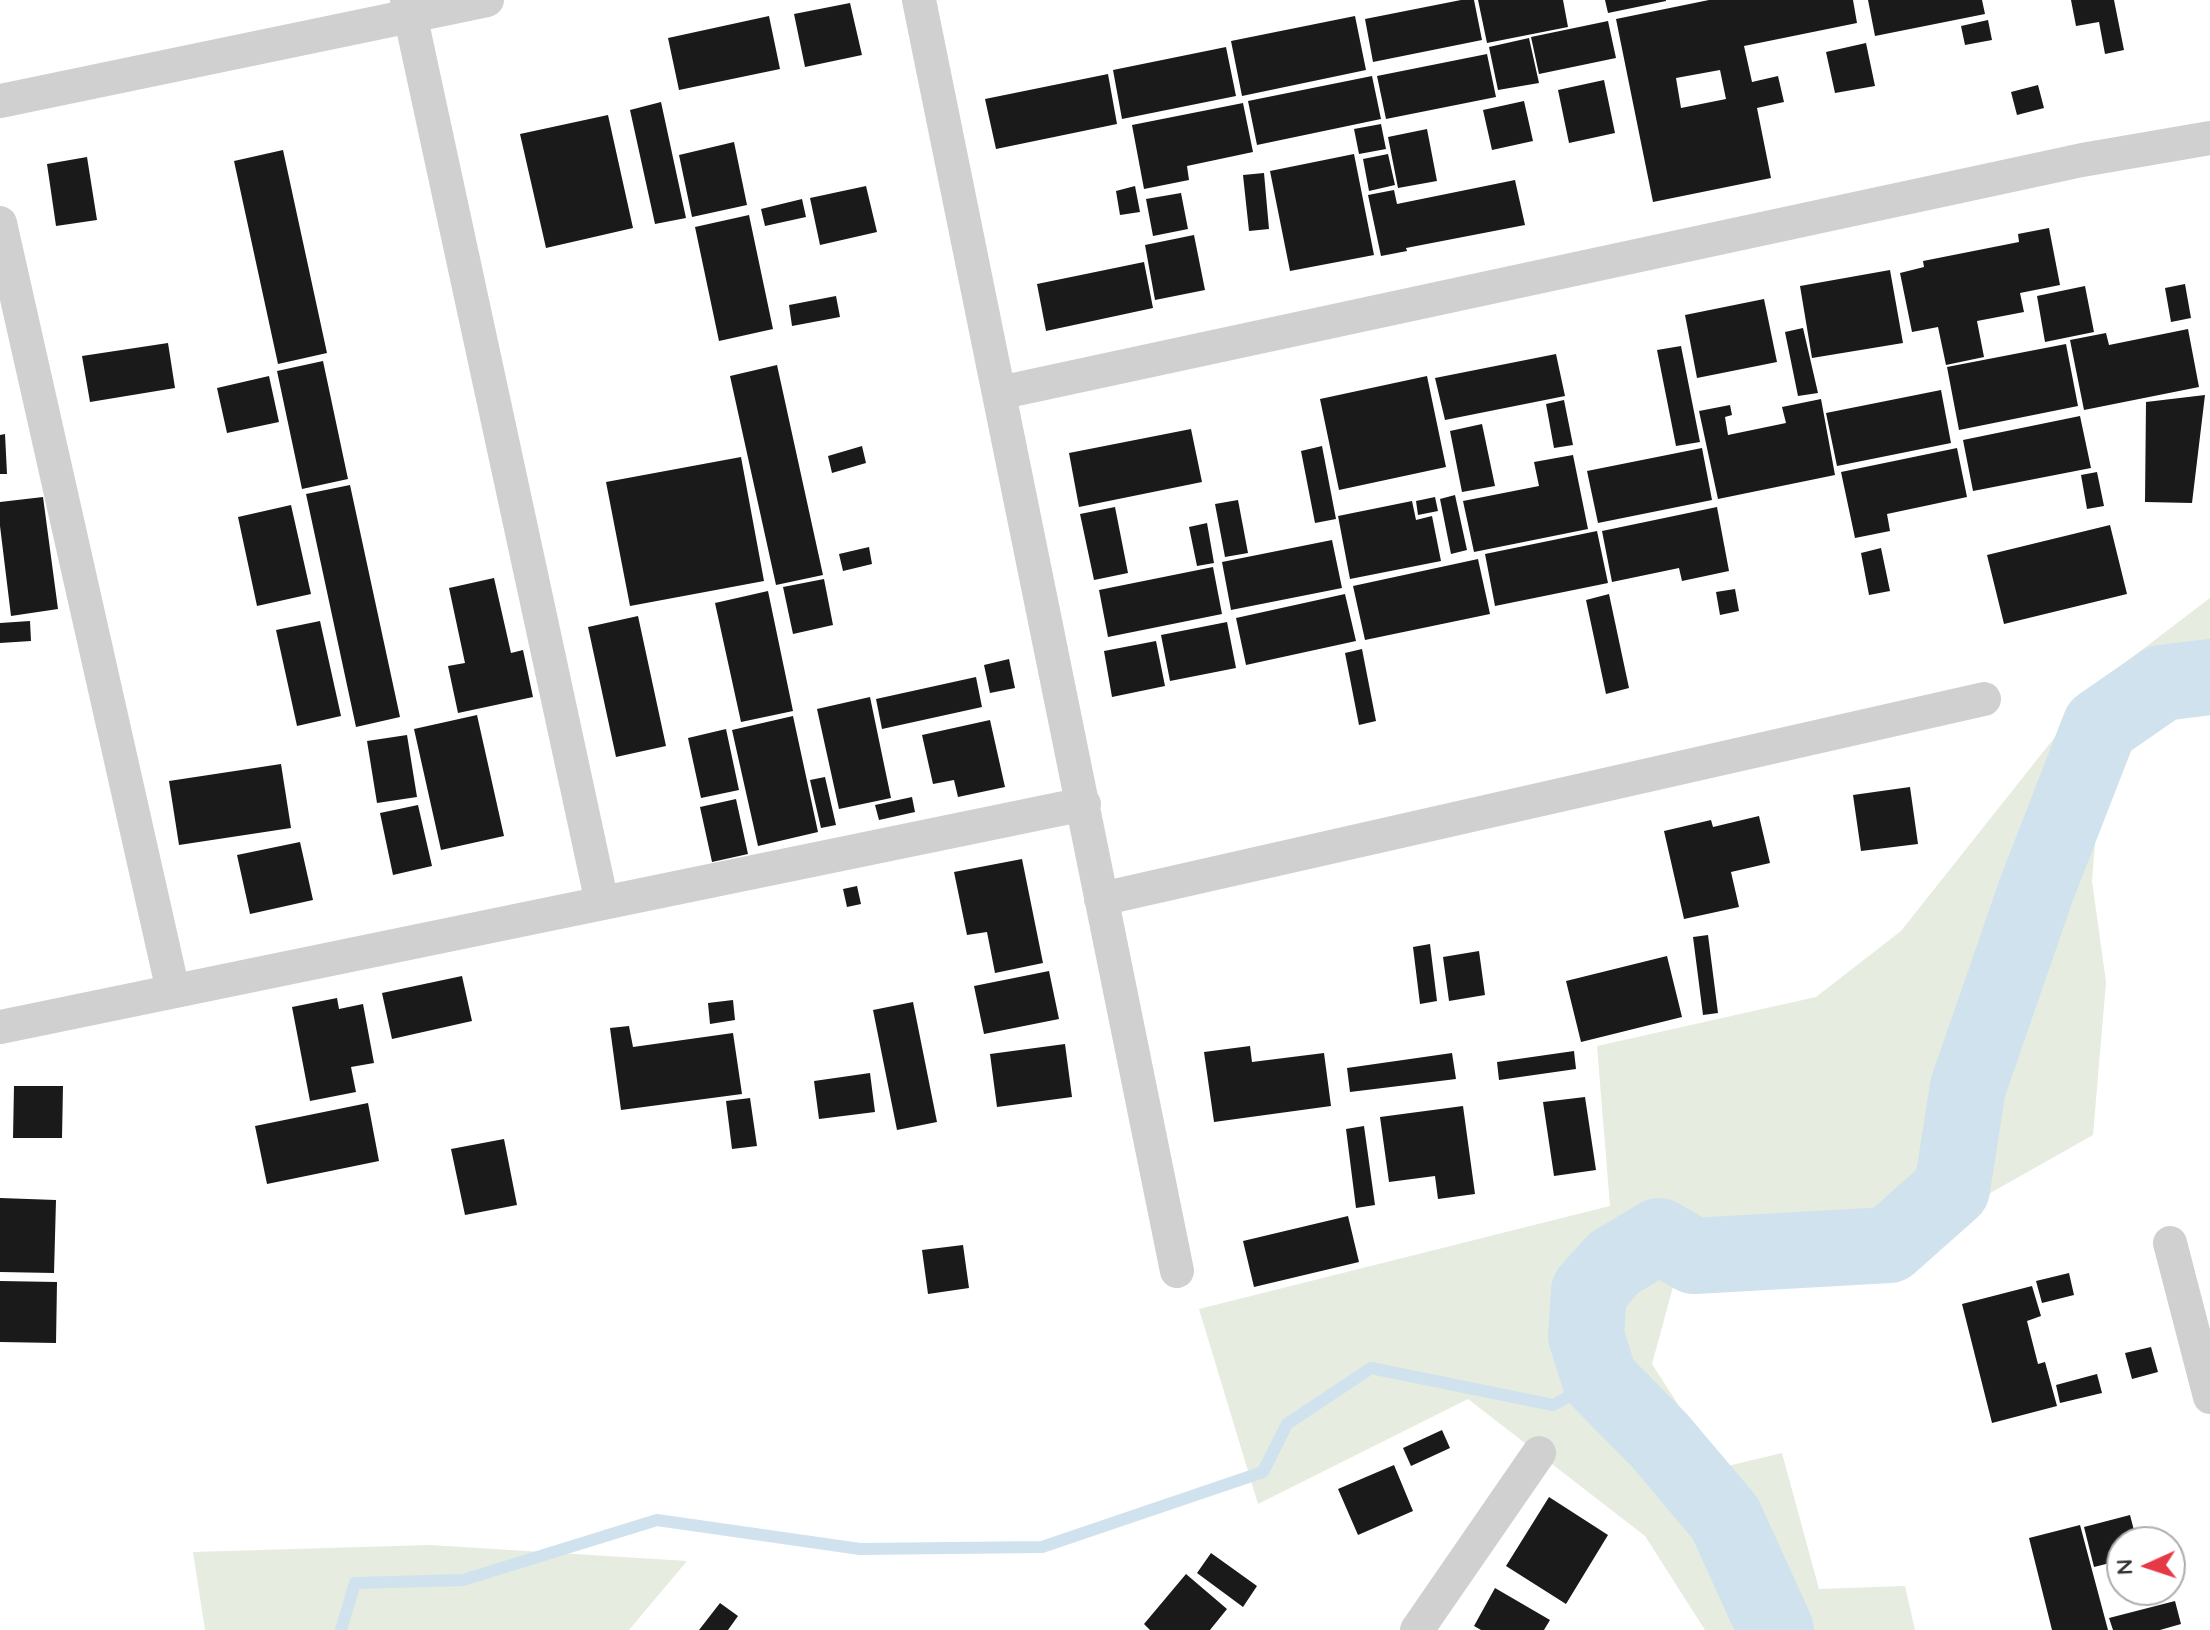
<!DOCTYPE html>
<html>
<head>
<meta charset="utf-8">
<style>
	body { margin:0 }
	#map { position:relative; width:2210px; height:1630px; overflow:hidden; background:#fff; font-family:Quicksand,sans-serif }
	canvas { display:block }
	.north { position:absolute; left:2106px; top:1526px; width:80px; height:80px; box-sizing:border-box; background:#fff; border:2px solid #adadad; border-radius:50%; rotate:267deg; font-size:22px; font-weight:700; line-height:32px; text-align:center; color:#333 }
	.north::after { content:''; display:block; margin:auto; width:28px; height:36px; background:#e63946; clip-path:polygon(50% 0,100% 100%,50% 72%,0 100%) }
</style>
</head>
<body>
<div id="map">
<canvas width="2210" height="1630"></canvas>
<div class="north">N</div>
</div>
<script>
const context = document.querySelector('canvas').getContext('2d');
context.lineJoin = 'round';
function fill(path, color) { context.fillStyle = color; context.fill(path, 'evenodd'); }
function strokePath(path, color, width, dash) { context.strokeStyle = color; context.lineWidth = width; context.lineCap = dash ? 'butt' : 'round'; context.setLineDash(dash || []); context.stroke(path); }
fill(new Path2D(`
	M2210 598V674L2141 729 2099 791 2092 881 2106 982 2093 1135 1946 1218 1862 1256 1723 1265 1673 1287 1652 1364 1719 1468 1782 1453 1819 1589 1905 1586 1915 1630H1705L1645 1536 1468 1399 1258 1504 1199 1309 1610 1206 1597 1046 1816 997 1901 931 2097 684Z
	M430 1545 687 1561 629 1630H205L193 1552Z`), '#e6ecdf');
strokePath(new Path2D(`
	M341 1630 355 1583 463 1580 657 1520 860 1549 1042 1547 1263 1472 1287 1424 1371 1368 1553 1405 1600 1380`), '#cfe2ee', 12);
strokePath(new Path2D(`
	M1776 1630 1725 1518 1660 1441 1600 1380 1586 1336 1589 1291 1614 1263 1659 1236 1694 1256 1889 1245 1952 1189 1968 1087 2037 888 2100 726 2162 683 2210 677`), '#cfe2ee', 76);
fill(new Path2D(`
	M1461 0H1474L1482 40 1373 62 1365 19Z
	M1478 0H1563L1568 27 1487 43Z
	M1605 0H1666V1L1608 13Z
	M1709 0H1853L1857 23 1744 46 1752 82 1778 76 1784 102 1757 108 1771 178 1653 202 1616 19ZM1720 70 1726 99 1681 108 1676 78Z
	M1868 0H1982L1985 14 1875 36Z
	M2071 0H2114L2124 50 2105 54 2099 22 2076 26Z
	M850 3 862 55 805 67 794 14Z
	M769 16 780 69 679 90 668 38Z
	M1355 16 1366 70 1242 96 1231 41Z
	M1988 20 1992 40 1965 45 1961 26Z
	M1608 21 1616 58 1539 74 1531 37Z
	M1529 38 1539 83 1498 90 1489 47Z
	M1866 43 1875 86 1835 93 1826 52Z
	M1226 47 1236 96 1122 119 1113 70Z
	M1487 54 1496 97 1386 119 1377 76Z
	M1108 74 1117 124 996 149 985 99Z
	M1372 76 1381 119 1257 145 1248 101Z
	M1604 80 1615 133 1569 143 1558 90Z
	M2038 85 2044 108 2017 115 2011 92Z
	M1524 101 1533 141 1492 150 1483 110Z
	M661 102 686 218 655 224 630 110Z
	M1243 103 1253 152 1187 166 1189 180 1144 189 1132 125Z
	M608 115 633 228 546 248 520 134Z
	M1381 124 1386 149 1359 154 1354 129Z
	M1427 129 1437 181 1398 188 1388 137Z
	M734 142 747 205 692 217 679 155Z
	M283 150 327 353 278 364 234 161Z
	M1354 154 1374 255 1290 271 1270 171Z
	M1388 154 1395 185 1369 191 1363 159Z
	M87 157 97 220 56 226 47 164Z
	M1264 173 1269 229 1249 231 1243 175Z
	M1515 180 1525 225 1406 248 1407 251 1381 256 1368 195 1394 190 1397 204Z
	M866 186 877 232 820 245 810 198Z
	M1135 186 1140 212 1120 215 1116 191Z
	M1181 193 1188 229 1153 236 1146 199Z
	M802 199 806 217 765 226 761 209Z
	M749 215 773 329 719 341 695 227Z
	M2049 228 2060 285 2020 293 2024 312 1977 321 1984 357 1946 365 1938 327 1912 332 1900 273 1924 267 1923 261 2019 242 2018 234Z
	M1194 235 1205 290 1155 300 1145 245Z
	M1144 262 1153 308 1046 331 1037 284Z
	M1890 270 1903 343 1812 358 1800 286Z
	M2185 284 2191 318 2171 322 2165 288Z
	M2085 286 2094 332 2045 342 2037 296Z
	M836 296 840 317 792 326 789 305Z
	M1764 299 1777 362 1697 378 1685 315Z
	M1803 328 1818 393 1798 396 1785 332Z
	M2188 329 2199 387 2084 410 2070 340 2106 333 2109 345Z
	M168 343 175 388 90 402 82 356Z
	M2066 344 2078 406 1959 430 1947 367Z
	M1681 346 1700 442 1676 446 1657 350Z
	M1556 354 1565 396 1445 420 1435 378Z
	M323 361 348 479 302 489 277 371Z
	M777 365 823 575 776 585 730 376Z
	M269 376 279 422 227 433 217 388Z
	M1427 376 1446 467 1339 490 1320 399Z
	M1941 390 1951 443 1837 466 1826 413Z
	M2205 395 2192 503 2145 502 2146 402Z
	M1821 399 1835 475 1718 499 1699 411 1730 405 1732 415 1725 417 1728 435 1786 423 1782 407Z
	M1564 400 1573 445 1554 448 1546 404Z
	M2080 416 2091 468 1973 491 1963 440Z
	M1482 424 1495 486 1462 492 1450 431Z
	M1191 429 1202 482 1079 507 1069 453Z
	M5 434 7 474H0V435Z
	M862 446 866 463 832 473 828 456Z
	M1322 446 1336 519 1315 523 1301 451Z
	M1702 448 1712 500 1598 523 1587 471Z
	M1957 448 1967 497 1887 514 1890 531 1855 538 1841 472Z
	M1573 455 1588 529 1474 552 1463 501 1539 486 1534 462Z
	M741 457 764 581 630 606 606 482Z
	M2097 472 2104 506 2087 509 2081 475Z
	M350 485 400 717 356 727 306 494Z
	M1455 495 1467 550 1451 554 1440 499Z
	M43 497 58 609 11 616 0 526V502Z
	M1435 497 1438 511 1418 515 1416 501Z
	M1238 500 1248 553 1225 557 1215 504Z
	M1412 501 1416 520 1432 516 1441 561 1350 579 1338 516Z
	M291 505 311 594 257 606 238 517Z
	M1115 507 1128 573 1094 580 1080 514Z
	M1717 507 1729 571 1682 581 1679 568 1612 582 1602 531Z
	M1207 523 1214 563 1197 566 1189 527Z
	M2110 525 2127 594 2004 624 1987 555Z
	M1597 531 1608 583 1495 606 1485 554Z
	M1332 540 1342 588 1231 610 1222 562Z
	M869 547 872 564 843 571 839 554Z
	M1881 548 1890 591 1869 595 1861 553Z
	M1478 559 1490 614 1365 640 1353 586Z
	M1213 567 1222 614 1108 637 1099 590Z
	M494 578 511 653 523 650 533 697 458 713 448 666 465 663 449 588Z
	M824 579 833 625 793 634 783 587Z
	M1735 589 1739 611 1720 615 1716 592Z
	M768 591 793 711 741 722 715 603Z
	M1345 594 1356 641 1246 665 1236 618Z
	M1609 594 1629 688 1606 694 1586 600Z
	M638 616 666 746 616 757 588 627Z
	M30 621 31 641 0 643V623Z
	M320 621 341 716 297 726 276 630Z
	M1227 622 1236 668 1170 681 1161 635Z
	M1156 641 1165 686 1112 697 1104 651Z
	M1362 649 1376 721 1359 725 1345 653Z
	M1009 659 1015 688 990 693 984 665Z
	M976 677 982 707 882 729 876 699Z
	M870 697 891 798 839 809 817 709Z
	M477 715 504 836 441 850 414 729Z
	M793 716 818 832 758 846 732 730Z
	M990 720 1005 787 958 797 954 780 933 784 922 735Z
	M726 729 739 790 701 798 688 738Z
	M407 735 417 797 377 803 367 741Z
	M281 764 291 828 179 845 169 781Z
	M825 777 836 825 821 828 810 780Z
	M1910 787 1918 844 1861 851 1853 795Z
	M912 797 915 812 879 820 875 805Z
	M736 799 748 854 712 862 700 807Z
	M418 805 432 866 393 875 380 813Z
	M1759 816 1770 863 1731 872 1739 907 1684 919 1664 831 1711 820 1713 827Z
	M300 842 313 900 250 914 237 855Z
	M1022 859 1043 963 995 973 987 932 967 935 954 872Z
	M857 886 861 904 847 907 843 889Z
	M1708 935 1718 1013 1703 1015 1693 937Z
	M1430 944 1437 1001 1420 1004 1413 947Z
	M1479 951 1485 995 1449 1001 1443 957Z
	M1667 956 1682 1017 1581 1042 1566 981Z
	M1049 971 1059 1019 984 1034 974 986Z
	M462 976 472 1021 392 1039 382 993Z
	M337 998 339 1009 363 1004 374 1063 351 1067 356 1092 310 1101 292 1007Z
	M733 1000 735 1020 710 1024 708 1003Z
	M913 1002 937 1122 897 1130 873 1010Z
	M629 1026 633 1047 733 1033 742 1094 621 1110 610 1028Z
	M1065 1044 1072 1097 997 1107 990 1054Z
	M1250 1046 1252 1062 1324 1053 1331 1106 1214 1122 1204 1052Z
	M1574 1051 1576 1069 1499 1080 1497 1062Z
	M1452 1053 1456 1079 1350 1092 1347 1068Z
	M870 1073 875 1112 819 1119 814 1081Z
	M14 1086H63L62 1138H13Z
	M1585 1097 1596 1170 1554 1176 1543 1102Z
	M750 1098 757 1146 732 1149 726 1101Z
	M368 1103 379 1161 267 1184 255 1126Z
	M1463 1106 1475 1194 1438 1199 1435 1176 1389 1182 1380 1117Z
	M1364 1126 1375 1205 1356 1208 1346 1129Z
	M504 1139 517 1205 465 1215 451 1149Z
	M0 1198 56 1200 54 1273 0 1272Z
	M1348 1216 1359 1262 1254 1287 1243 1241Z
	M963 1245 969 1288 928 1294 922 1250Z
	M2069 1273 2074 1295 2042 1303 2036 1281Z
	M0 1281 57 1282 56 1343 0 1342Z
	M2032 1286 2041 1316 2027 1321 2038 1364 2045 1362 2057 1406 1992 1423 1962 1304Z
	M2151 1347 2158 1372 2132 1379 2125 1353Z
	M2097 1374 2102 1393 2060 1403 2056 1385Z
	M1442 1430 1450 1448 1411 1466 1403 1448Z
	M1394 1465 1413 1511 1358 1535 1338 1489Z
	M1549 1497 1608 1535 1566 1604 1506 1566Z
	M2130 1515 2137 1542H2122V1560L2094 1567 2084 1527Z
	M2080 1525 2108 1630H2052L2029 1538Z
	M1211 1553 1257 1586 1243 1607 1197 1573Z
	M1186 1574 1227 1609 1210 1630H1150L1144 1624Z
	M1495 1588 1550 1620 1544 1630H1481L1474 1626Z
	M2175 1601 2181 1624 2160 1630H2113L2109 1618Z
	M720 1603 738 1616 728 1630H699Z`), '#1a1a1a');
strokePath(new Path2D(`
	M407 0 602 903
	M919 0 1177 1271
	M0 101 487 0
	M0 223 173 991
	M999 393 2082 160 2210 138
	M1101 899 1984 699
	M0 1027 1084 804
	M2170 1243 2210 1397
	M1417 1630 1539 1453`), '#d0d0d0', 34);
</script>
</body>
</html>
